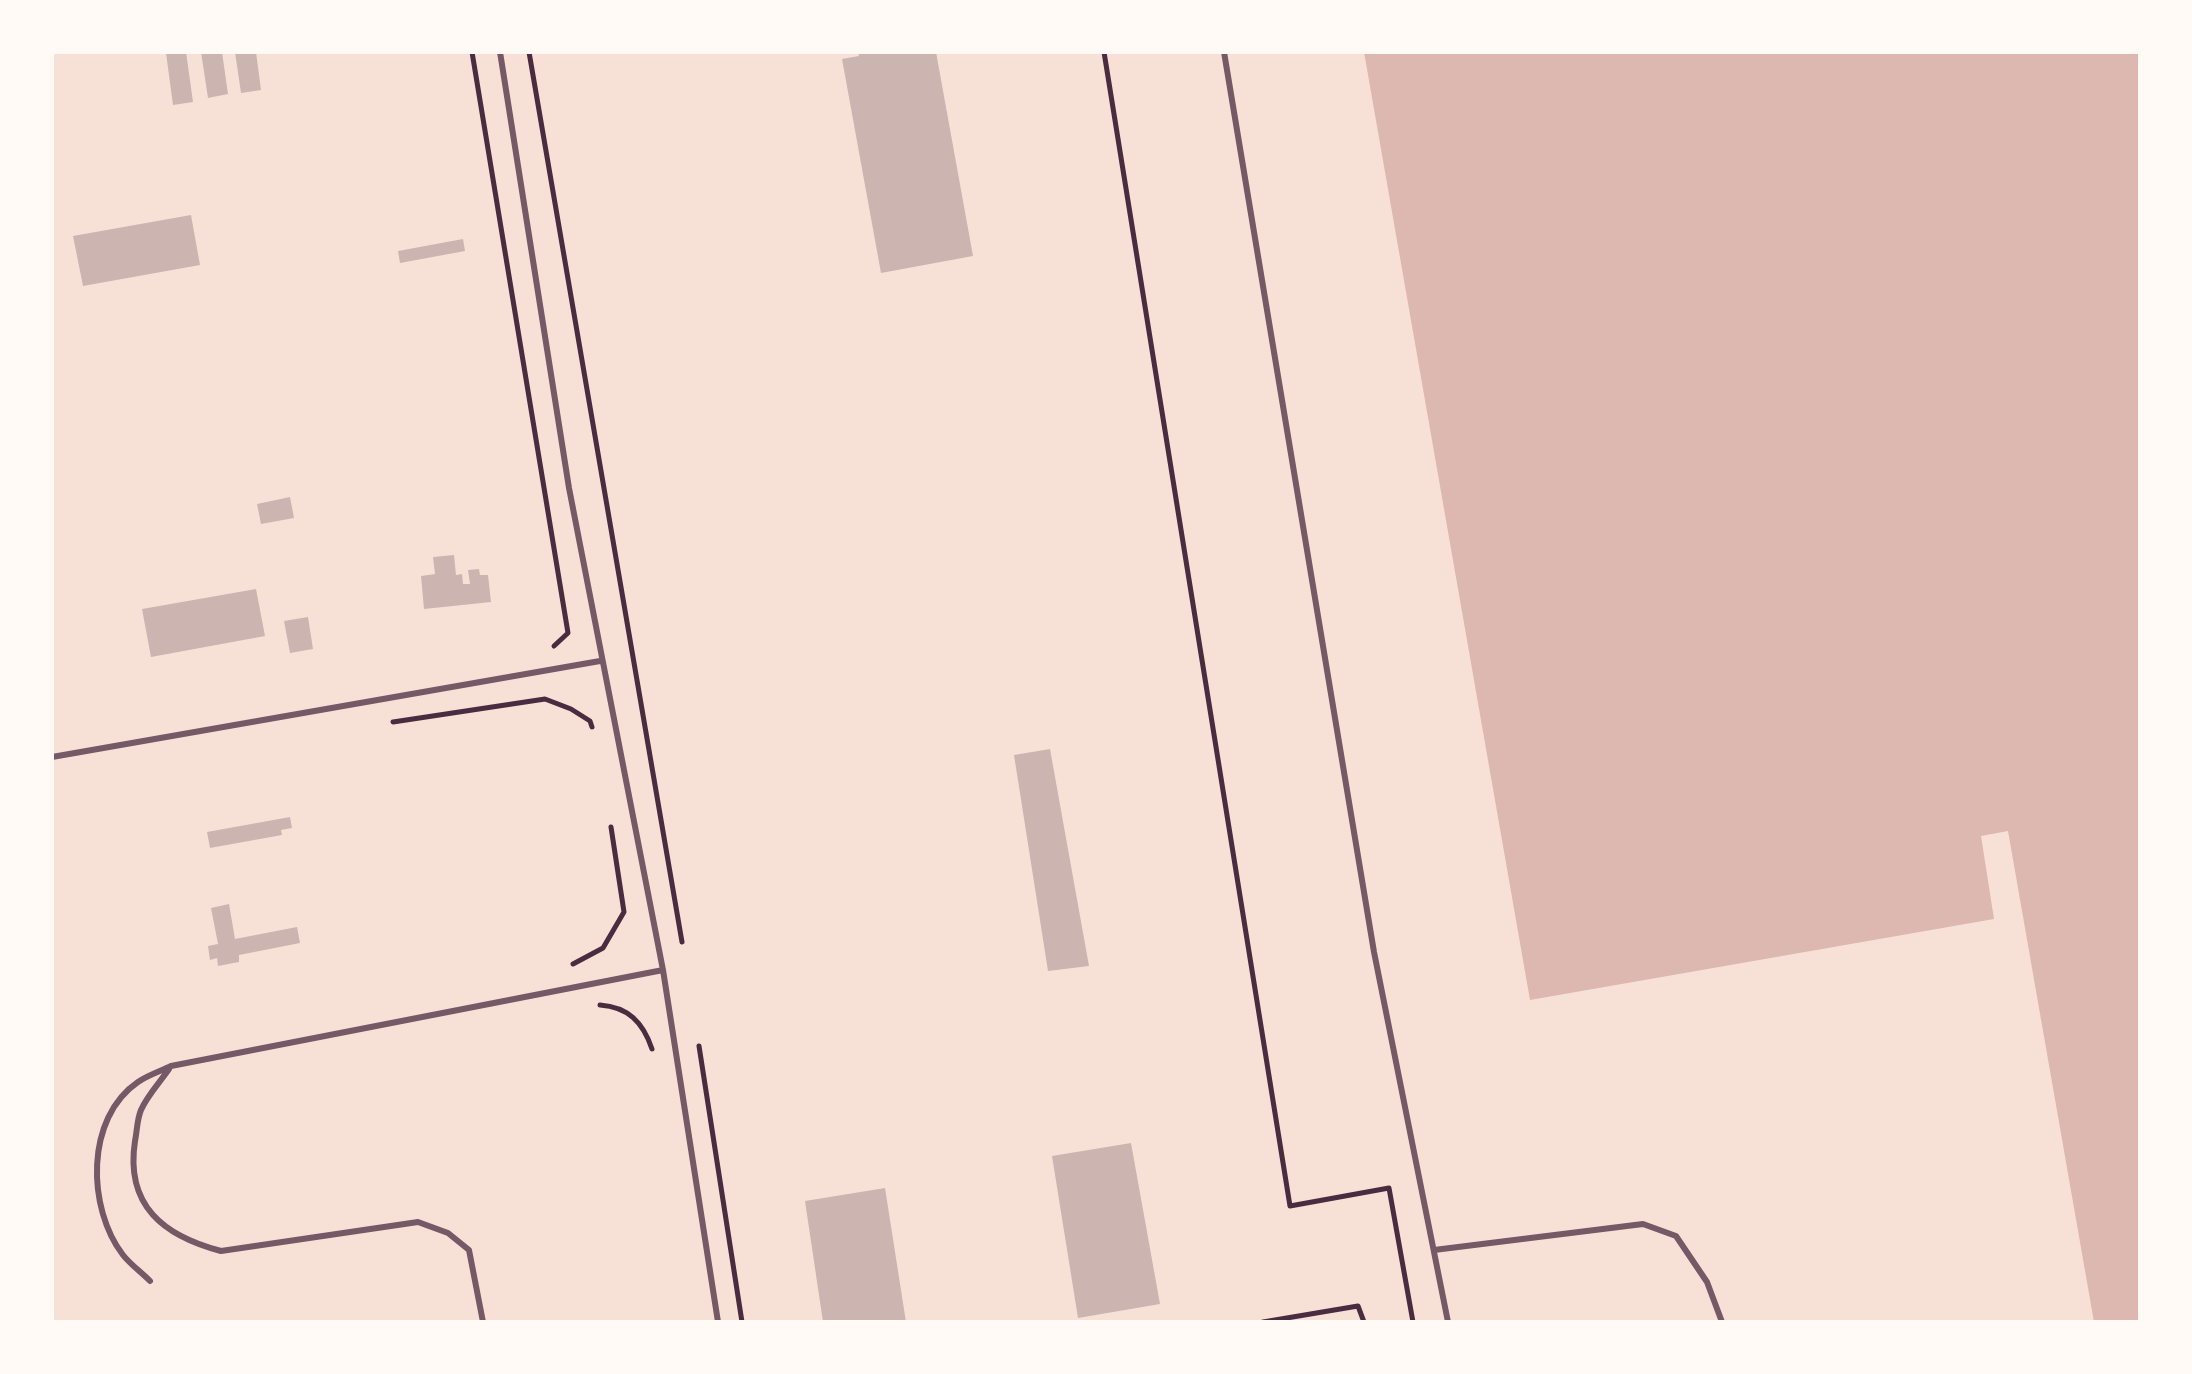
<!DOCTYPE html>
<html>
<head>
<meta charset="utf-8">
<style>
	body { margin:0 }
	#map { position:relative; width:2192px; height:1374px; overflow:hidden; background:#f7e1d7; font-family:"Crimson Pro",serif }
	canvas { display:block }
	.frame { position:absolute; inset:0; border:54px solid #fffaf5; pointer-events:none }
</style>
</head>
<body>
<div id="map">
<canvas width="2192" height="1374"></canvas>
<div class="frame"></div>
</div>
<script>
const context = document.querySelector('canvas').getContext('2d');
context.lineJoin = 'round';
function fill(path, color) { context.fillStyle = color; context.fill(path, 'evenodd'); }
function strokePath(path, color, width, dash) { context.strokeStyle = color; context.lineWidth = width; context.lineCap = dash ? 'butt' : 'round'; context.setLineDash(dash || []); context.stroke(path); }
fill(new Path2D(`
	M1364 52H2140V1322H2094L2008 831 1981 836 1994 919 1530 1000Z`), '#dcb8b0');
fill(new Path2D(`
	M171 52H186L193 102 173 105 166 53Z
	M201 52H222L228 94 208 98Z
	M235 52H256L261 90 241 93Z
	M858 52H936L973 256 881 273 842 59 859 56Z
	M191 215 200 265 83 286 73 236Z
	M463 239 465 251 400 263 398 251Z
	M290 497 294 518 261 524 257 504Z
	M454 555 456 575 462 574 463 584H470L468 570 479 569 480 575H488L491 602 424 609 421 576 435 574 433 557Z
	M256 589 265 636 151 657 142 609Z
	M308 617 313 649 290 653 284 621Z
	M1050 749 1089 966 1048 971 1014 755Z
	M290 817 292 828 281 830 282 835 210 848 207 832Z
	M229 904 235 939 297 927 300 943 239 955V962L218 966 217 958 210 960 208 946 218 944 211 908Z
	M1131 1143 1160 1304 1078 1318 1052 1156Z
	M885 1188 906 1322H823L805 1201Z`), '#ccb4b1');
strokePath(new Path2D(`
	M472 52 568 633 554 646
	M529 52 682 942
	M1104 52 1290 1206 1389 1188 1413 1322
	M393 722 545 699 571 709 590 721 592 727
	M573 964 603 948 624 912 611 827
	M600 1005C628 1007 643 1022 652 1049
	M699 1046 742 1322
	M1263 1322 1358 1306 1364 1322`), '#4a2c40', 5);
strokePath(new Path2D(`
	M500 52 569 488 663 970 718 1322
	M1224 52 1374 952 1448 1322
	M52 757 600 661
	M169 1069C160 1082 147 1096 141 1110 137 1119 137 1132 135 1141 125 1206 164 1236 221 1251L418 1222 448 1233 469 1250 483 1322
	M1434 1250 1643 1224 1676 1236 1707 1282 1722 1322
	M150 1281C141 1272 130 1264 123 1255 87 1208 85 1118 138 1082 148 1075 161 1071 171 1066L663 970`), '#755966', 6);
</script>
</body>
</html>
